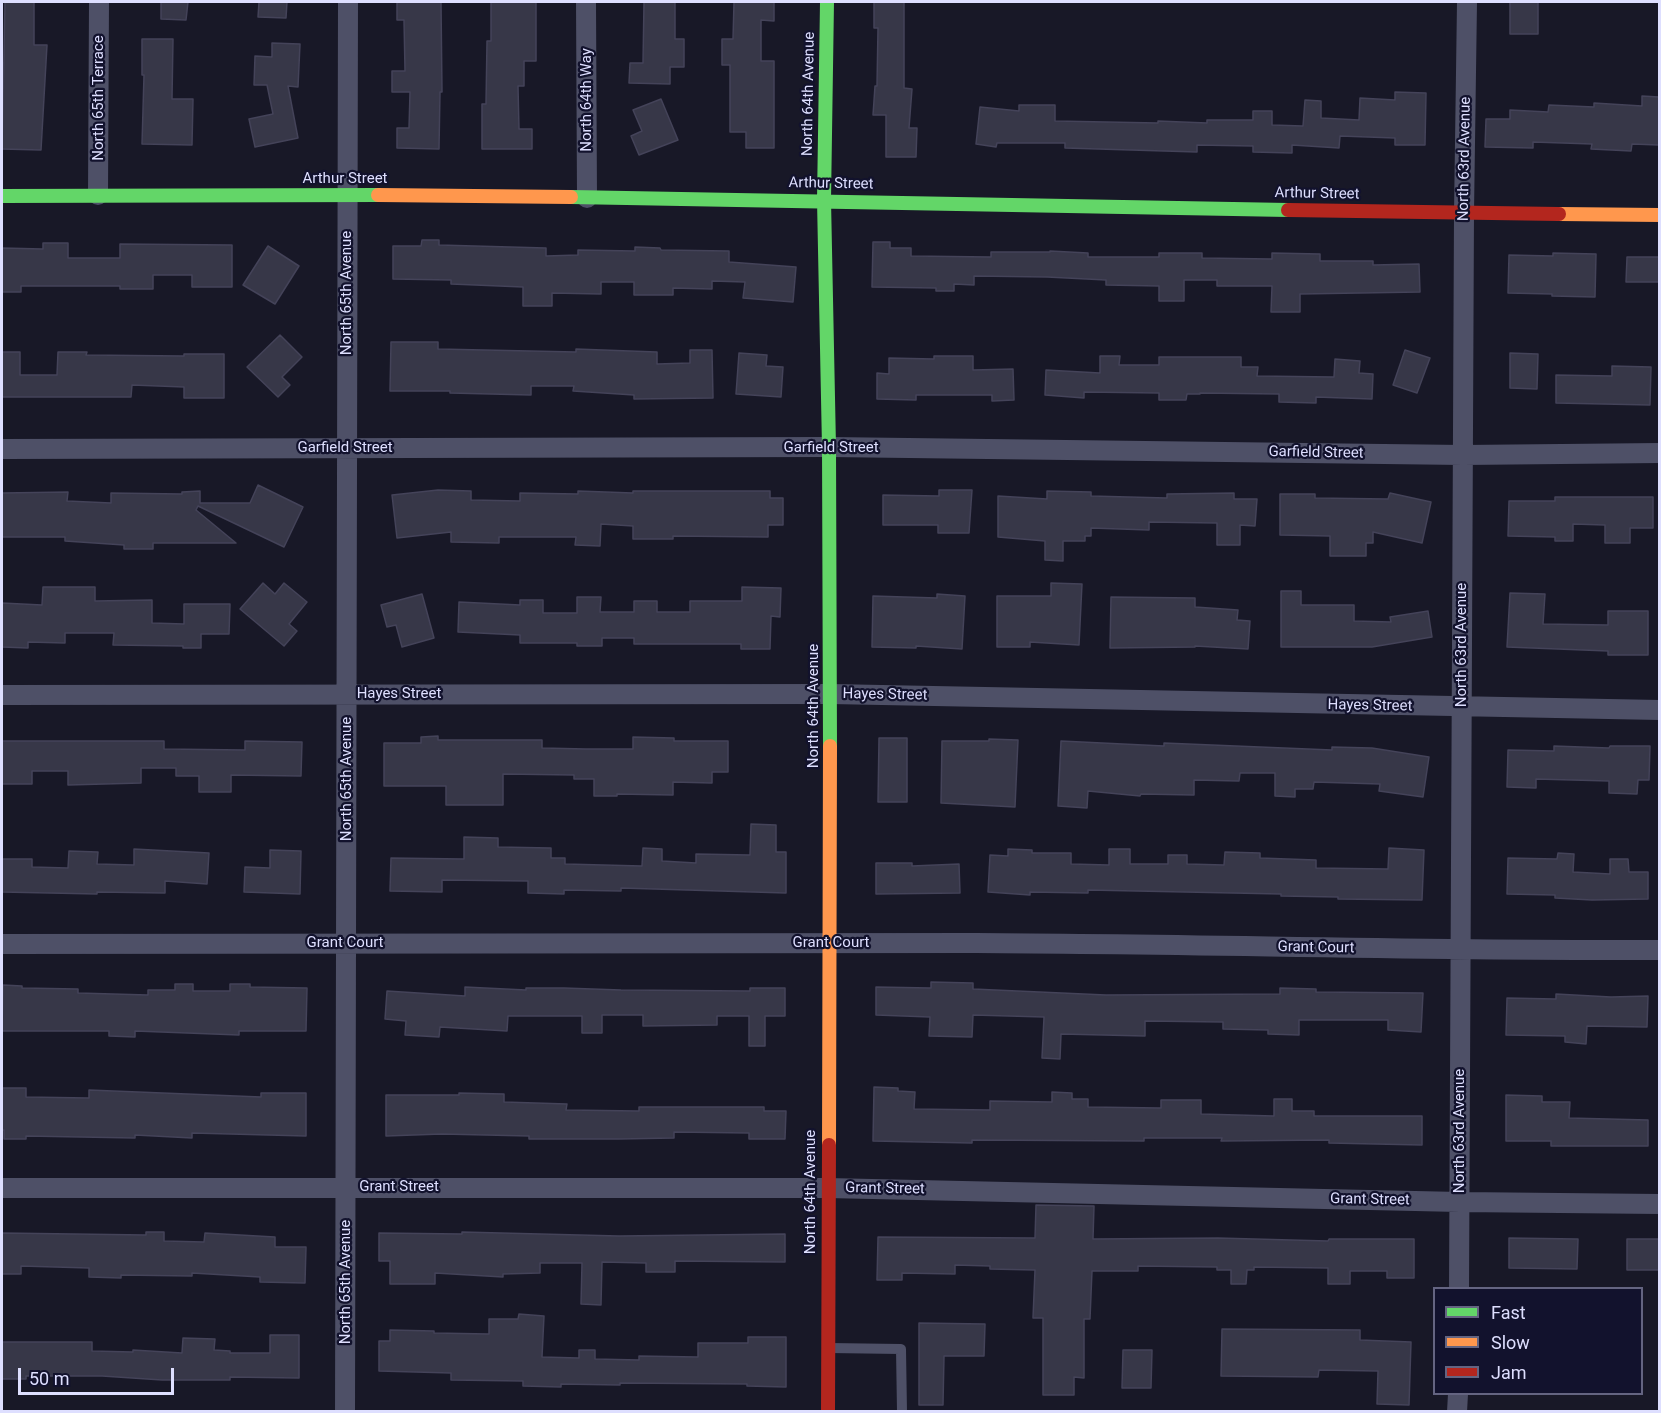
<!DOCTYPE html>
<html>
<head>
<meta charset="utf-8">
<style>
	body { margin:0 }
	#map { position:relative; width:1661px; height:1413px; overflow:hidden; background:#181827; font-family:Roboto,sans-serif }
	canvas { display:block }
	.frame { position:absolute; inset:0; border:3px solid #dedfff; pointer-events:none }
	.legend { position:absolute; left:1433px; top:1287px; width:210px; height:108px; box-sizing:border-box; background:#12122d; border:2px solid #646481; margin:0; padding:8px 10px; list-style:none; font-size:18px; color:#dedfff }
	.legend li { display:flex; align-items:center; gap:12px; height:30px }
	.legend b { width:30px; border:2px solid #646481 }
	.scale { position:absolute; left:18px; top:1368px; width:156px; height:27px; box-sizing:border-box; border:3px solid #dedfff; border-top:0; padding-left:8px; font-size:18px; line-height:21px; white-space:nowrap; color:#dedfff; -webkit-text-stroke:4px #12122d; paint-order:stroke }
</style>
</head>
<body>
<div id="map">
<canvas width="1661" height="1413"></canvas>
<div class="frame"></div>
<ul class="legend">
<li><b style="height:8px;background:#63d668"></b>Fast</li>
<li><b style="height:8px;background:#ff974d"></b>Slow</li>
<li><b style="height:8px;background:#b3261e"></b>Jam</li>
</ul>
<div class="scale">50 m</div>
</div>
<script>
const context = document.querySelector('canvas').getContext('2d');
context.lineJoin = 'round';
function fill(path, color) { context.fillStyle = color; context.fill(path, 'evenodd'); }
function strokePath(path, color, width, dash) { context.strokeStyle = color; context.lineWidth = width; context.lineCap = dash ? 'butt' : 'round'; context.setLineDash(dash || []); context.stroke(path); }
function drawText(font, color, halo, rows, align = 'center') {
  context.font = font + ' Roboto,sans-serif'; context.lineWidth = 4.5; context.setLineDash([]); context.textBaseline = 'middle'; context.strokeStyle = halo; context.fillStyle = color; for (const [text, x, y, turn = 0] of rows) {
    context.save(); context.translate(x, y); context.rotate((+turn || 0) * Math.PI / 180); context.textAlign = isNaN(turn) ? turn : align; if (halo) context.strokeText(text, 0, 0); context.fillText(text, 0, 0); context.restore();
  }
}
const building = new Path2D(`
	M5 2H34V45H47L41 150 2 149Z
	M161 2H188L186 20 161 19Z
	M259 2H287L286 18 258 17Z
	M397 2H441L442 92H440L439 149 397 148V128H409L410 92H392V71H405L404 20H397Z
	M491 2H536V61H524V86H518L519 129H532V149H482V104H486L487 41H491Z
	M644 2H675V39H684V67H670V84L629 83 630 63H643Z
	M734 2H774V21L761 20V61H774V148H746V132H730V65H722V39H733Z
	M874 2H904V88L912 89 909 128H917L916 157H886V115H873L875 86H877L878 28H874Z
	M1510 2H1538V34H1510Z
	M142 39H173L172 99H193L192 145 142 144 144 75H142Z
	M272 43 300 44 298 87 288 86 298 138 255 147 249 119 273 114 267 85H254L255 56 272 57Z
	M1395 92 1426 93 1425 145H1395V138L1340 136 1339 148 1292 145V153L1253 152V146L1197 145V152L1065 148V143H997L996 147 976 144 980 107 1019 111V105H1055V121L1158 123V121L1207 123V120H1253V111H1272V125L1303 126 1305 100 1321 101V118L1359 120 1360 98 1395 100Z
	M1642 96 1659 97V145L1632 144 1631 151 1591 149 1592 144 1533 142V148L1485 147 1486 119H1510V110L1548 112 1549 105 1594 107V103L1642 106Z
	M661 99 678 140 639 155 631 136 642 131 633 110Z
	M422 240H439V245L546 248V256L578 255V250L635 251V247L660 248 661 250 729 251V262L796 267 793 302 743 298 745 282 712 281V289L673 288V295H634V282H601V294L552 293V306H523V287L451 284V280L393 279V246H421Z
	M873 242H890V248H911V256L991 257V252H1050V251L1088 253V257H1159V253H1202V258L1272 259V253L1320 254V261H1373V265L1419 264 1420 292 1300 294V312H1271L1272 286H1217V280H1184V301H1159V286L1106 285V280L1047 277 974 276V285L954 284V291H936V288L872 287Z
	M43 243H68V258H120V244L232 245V287H192V275H153V289H120V286H21V292H2V248L43 249Z
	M268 246 299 266 275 304 243 285Z
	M1553 253 1596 254 1595 297 1552 296V294L1508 293 1509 255 1553 256Z
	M1627 257H1659V282H1626Z
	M280 335 302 357 282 377 290 385 278 397 247 367Z
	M391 342H438V349L576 352V349L657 352V364L690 363V350H712L713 398 634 399V395L573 391 574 386H531V395L450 393V391H390Z
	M1405 350 1430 358 1417 393 1393 385Z
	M2 352H20V375H57L58 352H87L86 355 184 356V354H224V398H184V387L132 385 131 397H2Z
	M739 353 767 355 766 366 783 367 781 397 736 394Z
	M1510 353 1538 354 1537 389 1510 388Z
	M934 356H973V370L1013 369 1014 400 992 401V395H916V400L877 399V373L889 374V358L934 359Z
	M1100 356H1120L1119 365H1159V357H1241V367H1258L1257 376 1334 377 1335 359 1360 361 1359 373 1373 374 1372 399 1316 397V403L1279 402V394L1200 393V394H1187L1186 400H1159V393L1084 392V398L1045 395 1046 370 1100 373Z
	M1612 366 1651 367 1650 405 1556 403V375L1612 376Z
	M258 485 303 507 284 547 198 506 196 510 236 543H153V549H124V545L65 541V537H2V493L68 492 67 501 111 503V493L182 494V492L200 491V503H250Z
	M438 490 471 491V500L520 501V493L578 494V491L633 493V491H770V498H783V525H768V537L673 536V539H633V526L601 524 600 546 575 545 576 537H499V543L451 542V532L397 538 392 495Z
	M939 490H972L969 533H938V525H883V495L939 496Z
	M1047 491 1091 492V496L1167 498V494L1234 493V499H1257L1255 526 1240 525V545H1217V523L1149 522V530L1091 528V536H1085V541H1063V561L1045 560V541L998 537V496L1047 499Z
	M1390 493 1431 502 1422 543 1373 532V543H1366V556H1330V536L1280 535V494H1315V498L1388 499Z
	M1555 497H1653V528H1630V543H1605V525L1573 524V541H1555V537L1508 536 1509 501H1555Z
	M263 583 275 594 284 583 307 602 289 624 297 631 284 646 240 609Z
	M1051 583 1082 584 1079 645 1030 642V647H997V596H1051Z
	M43 587H95V601L152 600V623L184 624V604H230L229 634H201V648H183V646L113 645 114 633H65V643L28 642V648L2 647V603L42 605Z
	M742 587 781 588 780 617 771 616 770 649H741V644H634V638H602V646H577V643H520V635L458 632 459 602 520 605V600H543V613H577V597H601L600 612H634V601H657V612H690V601H742Z
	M1281 591H1301V605H1354V621L1391 622 1390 617 1428 611 1432 637 1372 647H1281Z
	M1510 593 1545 594 1543 624 1608 625V611H1648V655H1608V651L1507 647Z
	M422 594 434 638 402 647 396 625 387 627 381 605Z
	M937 594 965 596 962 649 916 646V648L872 647 873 596 937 598Z
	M1111 597 1195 598V607L1238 610 1237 620 1250 621 1248 649 1195 646V647L1110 648Z
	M438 736V740H542V748L586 749H633V737L674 738V741H728V772H712V783L673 782V795L617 794V796H594V779H574V775L503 774V805H446V786H384V743H421V737Z
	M879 738H907V802H878Z
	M989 739 1018 740 1015 807 941 803 942 741H989Z
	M2 741H164V749L245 750V741L302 742 301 776 231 775V792H199V776H176V768H141V783L68 785V771H32V784H2Z
	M1061 741 1164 746V743L1332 750V747L1372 748 1429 757 1423 797 1379 791 1380 784 1314 782 1313 789H1295V797L1275 796V773H1240L1239 781 1194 780V795L1141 794 1140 796 1088 791 1087 808 1058 806Z
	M1554 746 1609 748 1610 746H1650L1649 780H1638L1637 794 1609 793V781L1536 779V788L1507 787 1508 750 1554 751Z
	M751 824 776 825V852H786V893L621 888V891L564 890V894L528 893V881L442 880V892L390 891 391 858 464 859V837L498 838V847L551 848V858H565V864L642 866 643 848 662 849V861L696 863V854L750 855Z
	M1389 848 1424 850 1422 900 1338 899V897L1281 896V894L1088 890V893L1030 892V895L988 892 990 855 1008 856V849L1032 850V853H1071V864L1109 865V849H1130V864H1168V855H1187V864L1224 865 1225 852 1260 853V858L1316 860V868L1388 869Z
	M134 849 209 853 207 884 165 881V893L97 892V894L2 892V859H32V867L68 868 69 851 98 852 97 864 134 865Z
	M270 850 301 851 300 894 244 892 245 867 270 868Z
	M1558 853 1574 854 1573 872 1610 874V859H1628L1629 872H1648V899L1592 900 1555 898V895L1507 894 1508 858 1557 859Z
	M876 863H912V866L959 864 960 893 876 894Z
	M931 982 973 983V989L1106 995 1280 994V988L1316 989V992L1423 993 1421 1032 1388 1030V1020H1299V1035L1268 1034V1030L1223 1029V1022L1145 1021V1036L1061 1034 1060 1059 1042 1058 1044 1017 973 1015 972 1037 929 1036 930 1017 876 1015V987L931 988Z
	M175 984H193V991H230V984H250V987L307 988 306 1031H239V1035L135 1031V1037L109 1036V1031H2L3 985 22 986V988L78 989V993L148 995V990H175Z
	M465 987 526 990V988H564L621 990 750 991V988H785V1016H765V1046H749V1016H717V1025L643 1026V1015H602V1033H582V1016H508L507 1031 440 1027 439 1037 405 1035 406 1021 385 1019 387 991 465 996Z
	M1556 994 1611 997 1648 996 1647 1027 1587 1026 1586 1044 1565 1042V1036L1506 1035 1507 998 1556 999Z
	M874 1087 898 1088V1091L915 1092 914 1109 990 1110V1101L1052 1102V1092L1072 1093V1099H1088V1107L1161 1108V1100H1201V1114L1274 1116V1099H1292V1111H1314V1116H1422V1145L1329 1143V1140L1221 1141 1222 1138H1144V1141L972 1140V1143L873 1141Z
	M2 1088H26V1097L89 1098V1090L261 1097V1093H306V1136L192 1133V1138L135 1135V1138L26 1136V1139H4V1130H2Z
	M459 1093 504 1094V1102L567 1104 566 1110 639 1111V1107H764V1111H786L785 1139H749V1133L674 1132V1138L619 1139H529V1136L442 1134 386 1136V1095H459Z
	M1506 1095 1542 1096V1102H1570L1569 1118 1648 1120V1146H1551V1141H1506Z
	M1036 1205 1094 1206 1093 1239 1218 1238 1328 1241 1329 1239H1414V1278H1387V1271H1350V1284H1328V1268L1254 1267V1270H1247L1246 1284H1231V1270H1217V1267L1138 1266V1271H1092L1090 1319H1084V1378L1074 1377V1395H1043V1318H1033L1035 1270 990 1269V1266L955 1265V1274L902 1273V1280H877L878 1237 1035 1238Z
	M146 1232H164V1241L204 1242 205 1233 275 1237V1247H306L305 1283 260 1282V1277L192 1273V1276L121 1275V1278L89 1277V1268L21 1266V1274H2V1233L146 1235Z
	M462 1232 619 1236 785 1234V1262L675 1261V1272H646V1263L602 1262 601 1305 581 1304 582 1263H540V1273L503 1274V1277L435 1273V1284H390V1261H379V1233L462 1234Z
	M1509 1238 1578 1239 1577 1269 1509 1268Z
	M1627 1239H1659V1270H1627Z
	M519 1314 544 1316 542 1357 579 1358V1350H595V1359L639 1360V1356L698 1357V1343H748V1337H786V1387L747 1386V1384L620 1383V1385L561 1384V1387L523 1386V1381L451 1380V1373L379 1371V1341H390V1330L434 1331V1333L489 1334V1319H518Z
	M919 1323 985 1324 984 1356H944L943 1405H919Z
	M1222 1329 1360 1330V1340L1411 1342 1409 1405 1377 1404 1378 1371 1319 1370 1318 1377 1221 1376Z
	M270 1335H299V1378L230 1377V1380H162L102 1376H26V1379H2V1342H92V1351L133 1352V1350L182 1353 183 1338 215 1339 214 1350 230 1351V1353H270Z
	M1123 1350H1152L1151 1388H1122Z`);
fill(building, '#373748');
strokePath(building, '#444359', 1.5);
strokePath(new Path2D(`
	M829 1348 901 1349 902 1412`), '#4e5067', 10);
strokePath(new Path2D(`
	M586 2 587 198
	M98 195 99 2
	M2 449 829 447 1463 455 1660 453
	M2 695 830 694 1660 710
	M2 944C326 943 651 942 976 943 1204 944 1432 951 1660 950
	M2 1188H827L1460 1202 1660 1204
	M1459 1288 1464 213 1467 2
	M345 1412 348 2
	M1457 1412 1458 1394`), '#4e5067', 20);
strokePath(new Path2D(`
	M827 2 824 200 829 447 830 746
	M2 196 378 195
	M571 197 1288 210`), '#63d668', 14);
strokePath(new Path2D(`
	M378 195 571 197
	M1559 214 1660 215
	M829 1145 830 746`), '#ff974d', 14);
strokePath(new Path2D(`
	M1288 210 1559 214
	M828 1412 829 1145`), '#b3261e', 14);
drawText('15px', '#dedfff', '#12122d', [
	["North 64th Avenue",809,94,-89],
	["North 65th Terrace",99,98,-90],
	["North 64th Way",587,100,-90],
	["North 63rd Avenue",1465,159,-89],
	["Arthur Street",345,179],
	["Arthur Street",831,184,1],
	["Arthur Street",1317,194,1],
	["North 65th Avenue",347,293,-90],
	["Garfield Street",345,448],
	["Garfield Street",831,448],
	["Garfield Street",1316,453,1],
	["North 63rd Avenue",1462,645,-90],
	["Hayes Street",399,694],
	["Hayes Street",885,695,1],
	["North 64th Avenue",814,706,-90],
	["Hayes Street",1370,706,1],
	["North 65th Avenue",347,779,-90],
	["Grant Court",345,943],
	["Grant Court",831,943],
	["Grant Court",1316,948,1],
	["North 63rd Avenue",1460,1131,-90],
	["Grant Street",399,1187],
	["Grant Street",885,1189,1],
	["North 64th Avenue",811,1192,-90],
	["Grant Street",1370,1200,1],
	["North 65th Avenue",346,1282,-90]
]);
</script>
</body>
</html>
